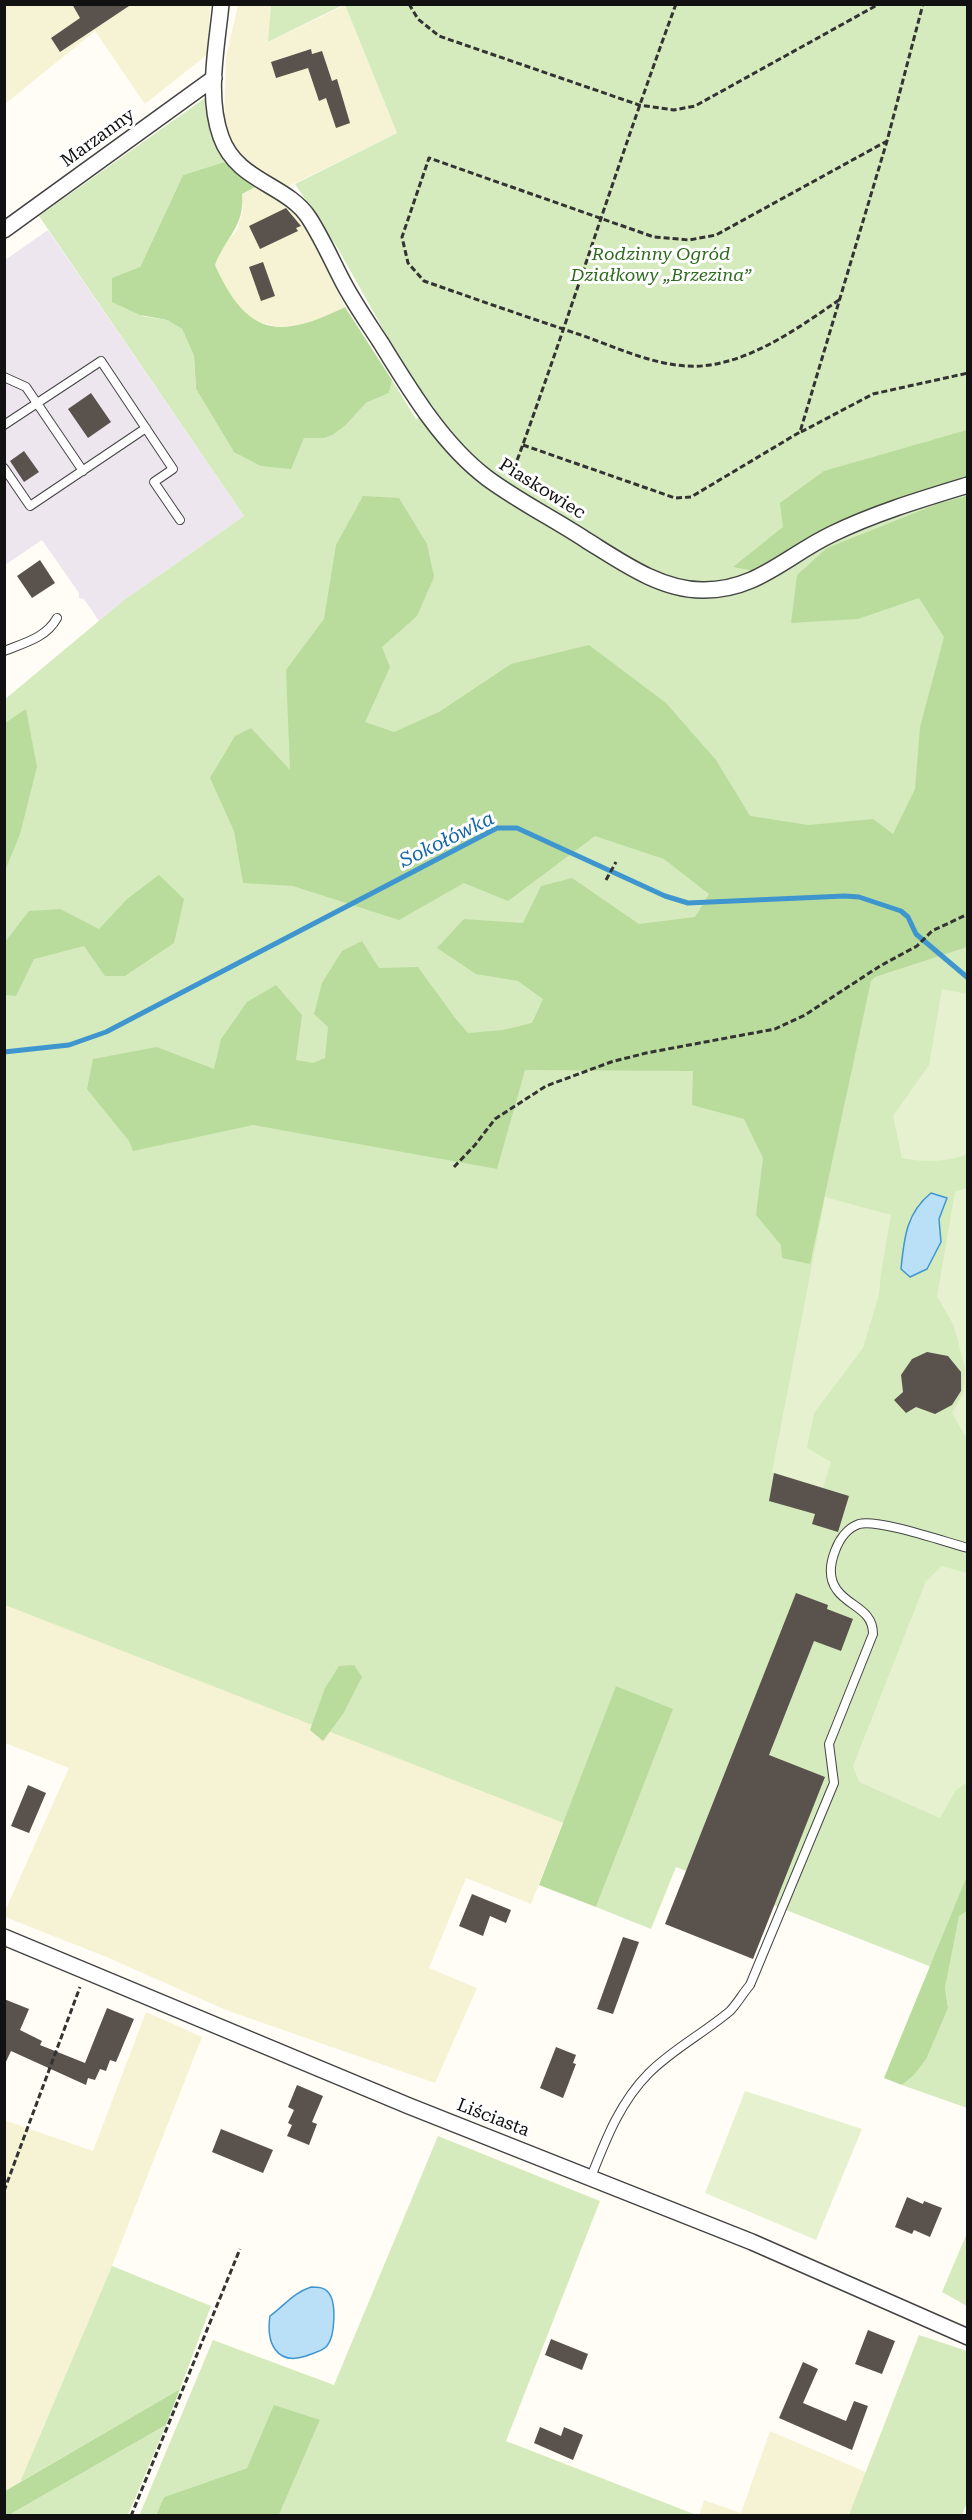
<!DOCTYPE html>
<html>
<head>
<meta charset="utf-8">
<style>
	body { margin:0 }
	#map { position:relative; width:972px; height:2520px; overflow:hidden; background:#fffdf5; font-family:"Roboto Serif",serif }
	canvas { display:block }
	.frame { position:absolute; inset:0; border:6px solid #111; pointer-events:none }
</style>
</head>
<body>
<div id="map">
<canvas width="972" height="2520"></canvas>
<div class="frame"></div>
</div>
<script>
const context = document.querySelector('canvas').getContext('2d');
context.lineJoin = 'round';
function fill(path, color) { context.fillStyle = color; context.fill(path, 'evenodd'); }
function strokePath(path, color, width, dash) { context.strokeStyle = color; context.lineWidth = width; context.lineCap = dash ? 'butt' : 'round'; context.setLineDash(dash || []); context.stroke(path); }
function drawText(font, color, halo, rows, align = 'center') {
  context.font = font + ' "Roboto Serif",serif'; context.lineWidth = 6; context.setLineDash([]); context.textBaseline = 'middle'; context.strokeStyle = halo; context.fillStyle = color; for (const [text, x, y, turn = 0] of rows) {
    context.save(); context.translate(x, y); context.rotate((+turn || 0) * Math.PI / 180); context.textAlign = isNaN(turn) ? turn : align; if (halo) context.strokeText(text, 0, 0); context.fillText(text, 0, 0); context.restore();
  }
}
fill(new Path2D(`
	M48 230 244 516 124 600 99 621 84 599 79 598V593L42 540 5 565V260Z`), '#eee6ef');
fill(new Path2D(`
	M5 5H210L208 54 145 104 95 31 5 104Z
	M238 5H271L269 42 345 5 397 133 289 186 270 179 246 164 230 146 224 124 226 57Z
	M258 185 293 209 305 226 345 307 313 323 280 327 256 322 244 313 226 291 215 265 220 250 237 230 243 209 241 194Z
	M5 1179 616 1686 531 1904 466 1878 429 1968 477 1988 435 2083 226 2010 109 1958 5 1917V1911L69 1768 5 1743Z
	M146 2012 202 2037 112 2266 20 2482 5 2491 4 2120 93 2151Z
	M770 2431 868 2473 849 2515 699 2516 704 2500 741 2513Z`), '#f6f3d4');
fill(new Path2D(`
	M271 5V4L343 5 268 42Z
	M345 5H967V2108L902 2085 913 2076 948 2008 945 1987 947 1973 676 1867 651 1929 596 1907 620 1845 5 1605 4 700 124 600 244 516 39 216 205 98 209 107 210 125 224 162 183 175 140 267 142 316 167 320 182 329 194 356 196 389 233 450 304 438H324L346 425 366 403 389 393 392 380 416 419 435 408 416 388 337 247 295 184 397 133Z
	M438 2136 600 2201 506 2441 699 2516 279 2515 320 2420 247 2468 164 2497 156 2515 139 2516 213 2340 334 2385Z
	M967 2233 968 2306H967L942 2292Z
	M112 2266 211 2306 180 2389 20 2482Z
	M919 2335 967 2351 968 2500 962 2515H849Z
	M166 2425 128 2515H11V2514Z`), '#d5ebbd');
fill(new Path2D(`
	M224 162 257 186 242 194C245 227 226 236 215 265 247 336 278 340 345 307L392 380 389 393 366 403 346 425 332 435 324 438H304L291 469 261 466 234 452 196 389 194 356 182 329 167 320 140 315 112 302V278L140 267 183 175Z
	M967 430V477L915 492 853 516 754 571 733 567 783 527 780 503 824 471Z
	M363 496 399 498 427 544 434 577 417 616 382 647 390 667 365 722 394 732 439 712 511 664 589 645 666 703 716 760 750 816 809 825 873 819 893 834 915 789 920 727 944 637 919 598 858 619 791 623 797 575 827 548 937 504 967 496V947L875 977 871 981 810 1264 782 1258 781 1245 756 1215 763 1158 744 1119 692 1105 693 1071 525 1070 497 1169 253 1125 133 1151 129 1141 87 1089 93 1059 157 1047 214 1069 221 1039 247 1002 276 985 302 1015 296 1060 313 1063 325 1058 328 1027 314 1014 322 983 342 951 362 941 379 968 418 967 455 1018 468 1033 503 1030 532 1023 543 999 518 981 476 974 437 948 464 919 523 923 541 886 572 878 639 924 695 917 709 894 664 859 595 836 508 901 464 883 399 920 293 886 243 883 234 831 210 778 235 736 251 728 290 770 286 670 324 619 336 545Z
	M26 709 37 767 20 834 5 871V723Z
	M159 875 184 899 174 943 125 976H105L84 946 34 959 16 996 5 995V942L29 911 60 909 99 929 127 899Z
	M354 1665 362 1677 343 1714 323 1741 310 1730 325 1688 339 1666Z
	M616 1686 673 1709 596 1907 539 1885Z
	M967 1876V1911L959 1916 945 1987 948 2008 926 2059 913 2076 902 2085 884 2078Z
	M180 2389 166 2425 9 2515H5V2491Z
	M274 2405 320 2420 279 2515H156L164 2497 247 2468Z`), '#b9dc9c');
fill(new Path2D(`
	M942 989 967 994V1154C946 1163 924 1162 902 1158L893 1116 929 1065Z
	M967 1188H968L967 1439 952 1413 963 1394 965 1369 954 1326 937 1296 955 1192Z
	M825 1197 891 1215 881 1273 879 1295 863 1348 814 1413 807 1448 831 1462 823 1488 772 1472Z
	M942 1566 967 1573 968 1782 956 1790 940 1818 859 1782 853 1766 926 1581Z
	M745 2091 862 2129 816 2240 705 2193Z`), '#e6f2cf');
const water = new Path2D(`
	M931 1193 947 1198 939 1219 941 1242 927 1269 910 1277 901 1269C904 1239 906 1213 931 1193Z
	M311 2287C317 2287 324 2287 328 2292 337 2302 335 2336 327 2346 321 2352 313 2353 306 2356 276 2366 266 2342 270 2316 285 2305 293 2293 311 2287Z`);
fill(water, '#b9e0f7');
strokePath(water, '#3f96cf', 1.5);
strokePath(new Path2D(`
	M4 1052 69 1045 106 1032 497 828H517L665 896 688 903 845 896 859 897 901 911 908 917 916 934 968 978`), '#3f96cf', 5);
fill(new Path2D(`
	M72 4H132L60 52 51 38 80 18Z
	M311 49 312 54 322 51 332 81 337 79 350 123 336 128 326 98 319 101 308 68 276 78 271 62Z
	M286 208 301 226 296 228 298 231 260 249 249 226Z
	M263 262 275 296 261 301 249 267Z
	M91 393 111 422 88 438 68 409Z
	M24 451 39 472 24 482 10 461Z
	M40 560 55 583 32 598 17 576Z
	M927 1352 948 1356 961 1372V1391L952 1405 935 1414 916 1407 906 1413 894 1400 903 1392 901 1375 912 1359Z
	M774 1473 849 1496 838 1532 812 1524 815 1514 769 1501Z
	M796 1593 828 1605 827 1609 853 1619 841 1651 814 1641 769 1755 825 1777 753 1959 665 1924Z
	M28 1785 46 1793 29 1833 11 1826Z
	M472 1894 511 1910 506 1923 490 1916 483 1936 459 1926Z
	M623 1937 639 1942 613 2014 597 2009Z
	M4 1999 29 2009 20 2030 42 2041 40 2045 85 2063 107 2008 134 2019 116 2062 110 2060 106 2071 100 2069 95 2080 88 2078 86 2085 11 2051 4 2066Z
	M556 2047 576 2055 573 2063 576 2064 563 2098 540 2088Z
	M297 2085 323 2096 312 2122 317 2124 309 2145 287 2136 292 2125 288 2123 294 2110 288 2107Z
	M221 2129 273 2150 263 2173 212 2152Z
	M907 2197 923 2204 924 2201 942 2208 930 2237 914 2230 912 2234 895 2227Z
	M868 2330 895 2341 882 2374 855 2364Z
	M551 2339 588 2354 582 2370 545 2355Z
	M803 2362 818 2369 803 2403 846 2421 854 2401 868 2406 852 2450 779 2418Z
	M540 2427 561 2436 564 2427 583 2435 573 2460 534 2443Z`), '#5a524d');
const service = new Path2D(`
	M4 377 26 387 83 471
	M4 425 101 361 173 469 154 482 180 520
	M4 468 30 506 146 428
	M4 651C24 643 46 638 57 618
	M591 2177C606 2139 620 2102 649 2073 673 2049 704 2033 730 2011 737 2004 743 1993 750 1985L834 1783 829 1744 873 1634C873 1609 849 1607 837 1590 828 1578 830 1564 835 1551 839 1540 847 1528 859 1524 879 1519 945 1542 968 1548`);
const minor = new Path2D(`
	M221 4C217 46 206 96 221 137 237 182 287 184 309 218 322 238 332 261 343 282 354 303 368 323 381 343 410 390 442 444 487 478 518 501 554 519 586 540 620 561 660 590 702 590 756 591 786 556 832 534 875 513 922 499 968 485
	M4 230 214 78
	M4 1937 409 2106 752 2242 968 2337`);
strokePath(service, '#444', 10);
strokePath(minor, '#444', 18);
strokePath(new Path2D(`
	M409 4 418 19 439 36 639 105 674 110 695 106 879 4
	M839 300C801 326 757 358 710 365 666 372 619 348 578 334 527 317 475 299 424 281L408 263 402 237 429 158 654 237 689 240 716 235 887 141
	M801 432 873 394 968 373
	M523 445 675 498 691 497 800 432 887 141 923 4
	M511 477C569 320 618 161 676 4
	M606 880 616 862
	M454 1167 475 1145 495 1119 546 1086 611 1062 646 1053 775 1029 805 1015 880 966 917 946 932 931 968 914
	M4 2191 80 1987
	M131 2516 240 2249`), '#333', 3, [6, 3]);
strokePath(service, '#fff', 8);
strokePath(minor, '#fff', 15);
drawText('18px', '#111', '#fff', [
	["Marzanny",98,138,-36],
	["Piaskowiec",542,489,32],
	["Liściasta",493,2118,21]
]);
drawText('italic 18px', '#2f6b1f', '#fff', [
	["Rodzinny Ogród",661,255],
	["Działkowy „Brzezina”",661,276]
]);
drawText('italic 20px', '#1768a6', '#fff', [
	["Sokołówka",447,840,-26]
]);
</script>
</body>
</html>
